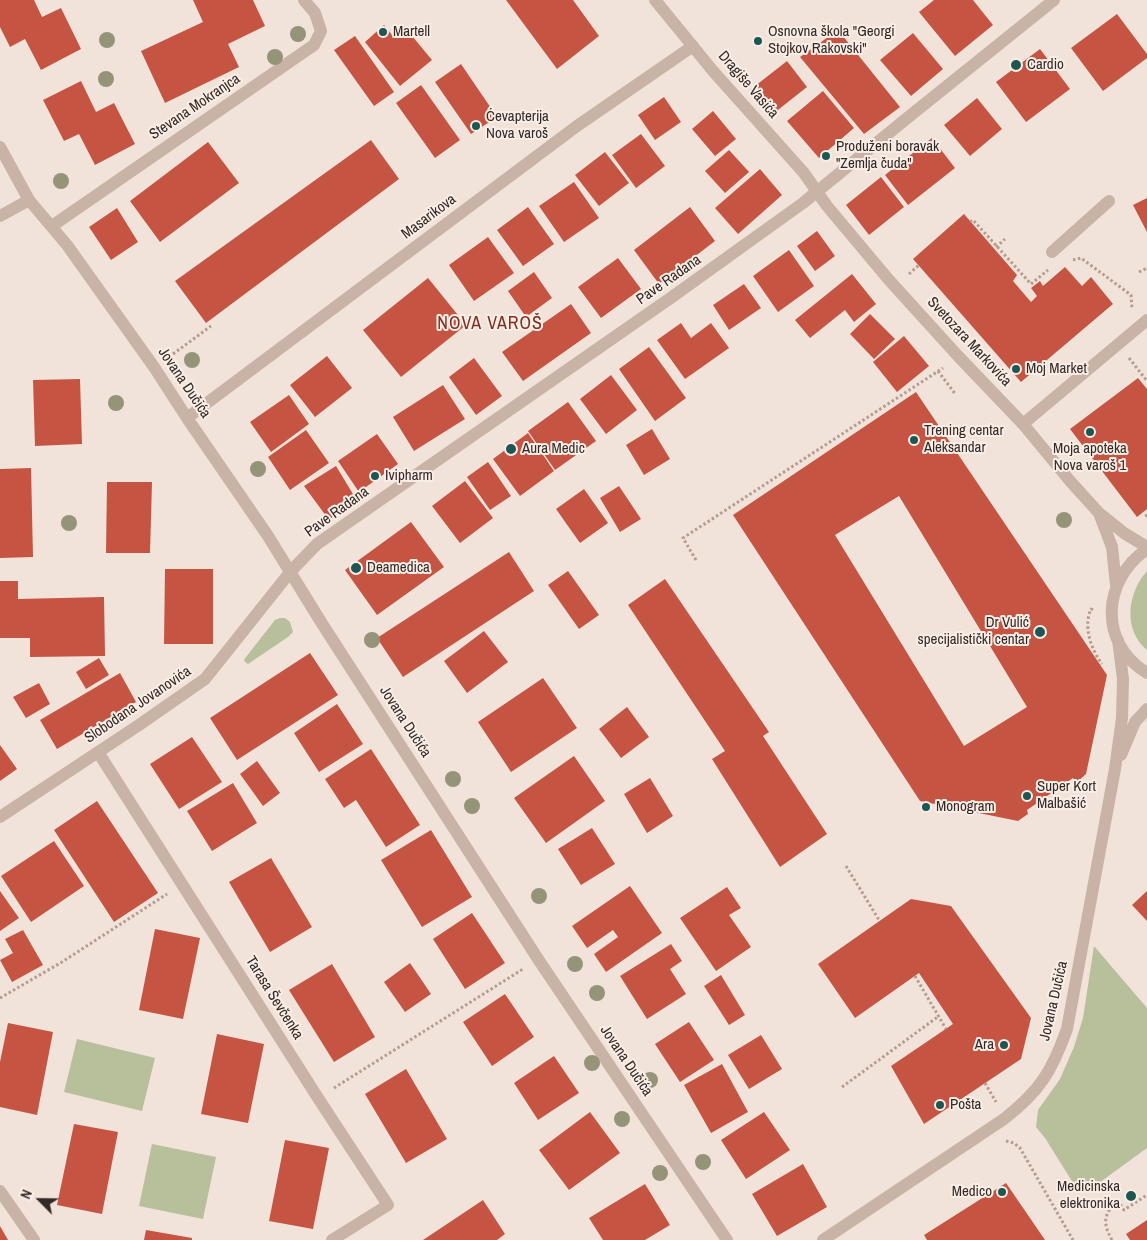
<!DOCTYPE html>
<html>
<head>
<meta charset="utf-8">
<style>
	body { margin:0 }
	#map { position:relative; width:1147px; height:1240px; overflow:hidden; background:#f1e3d9; font-family:"Archivo Narrow",sans-serif }
	canvas { display:block }
	.north { position:absolute; left:15px; top:1175px; width:50px; height:50px; -webkit-text-stroke:4px #f9eee6; paint-order:stroke; rotate:293deg; font-size:14px; font-weight:700; line-height:20px; text-align:center; color:#352927 }
	.north::after { content:''; display:block; margin:auto; width:18px; height:22px; background:#352927; clip-path:polygon(50% 0,100% 100%,50% 72%,0 100%) }
</style>
</head>
<body>
<div id="map">
<canvas width="1147" height="1240"></canvas>
<div class="north">N</div>
</div>
<script>
const context = document.querySelector('canvas').getContext('2d');
context.lineJoin = 'round';
function fill(path, color) { context.fillStyle = color; context.fill(path, 'evenodd'); }
function strokePath(path, color, width, dash) { context.strokeStyle = color; context.lineWidth = width; context.lineCap = dash ? 'butt' : 'round'; context.setLineDash(dash || []); context.stroke(path); }
function drawText(font, color, halo, rows, align = 'center') {
  context.font = font + ' "Archivo Narrow",sans-serif'; context.lineWidth = 4; context.setLineDash([]); context.textBaseline = 'middle'; context.strokeStyle = halo; context.fillStyle = color; for (const [text, x, y, turn = 0] of rows) {
    context.save(); context.translate(x, y); context.rotate((+turn || 0) * Math.PI / 180); context.textAlign = isNaN(turn) ? turn : align; if (halo) context.strokeText(text, 0, 0); context.fillText(text, 0, 0); context.restore();
  }
}
fill(new Path2D(`
	M1147 571V650C1122 629 1128 592 1147 571Z
	M280 618H285L290 622 293 632 288 637 248 664 245 662 244 660 246 657 275 620Z
	M1094 946 1147 1008V1148L1092 1188 1075 1186 1045 1138 1036 1127 1038 1110 1060 1079 1074 1047 1083 1018Z
	M77 1039 155 1058 142 1111 64 1092Z
	M152 1144 216 1157 203 1219 139 1206Z`), '#b7c09a');
fill(new Path2D(`
	M0 0H34L42 17 61 8 81 49 41 70 25 39 10 47 0 27Z
	M193 0H253L265 26 228 44 239 67 165 103 141 51 203 22Z
	M506 0H573L599 36 557 69Z
	M934 0H973L993 25 955 56 919 12Z
	M1117 14 1147 54V58L1103 91 1071 48Z
	M384 25 392 35 403 25 432 60 400 86 365 42Z
	M838 30 900 107 864 134 800 57Z
	M913 33 943 69 911 96 880 60Z
	M355 36 394 92 374 106 334 50Z
	M1040 49 1070 89 1026 122 996 82Z
	M787 61 807 87 769 117 750 90Z
	M461 64 497 117 471 134 435 82Z
	M81 81 96 112 114 103 135 144 95 165 79 134 64 141 43 100Z
	M421 85 460 140 435 158 396 103Z
	M823 91 854 128 819 158 787 121Z
	M664 97 681 122 655 140 638 115Z
	M977 98 1002 129 970 156 944 125Z
	M713 111 736 139 715 156 692 129Z
	M641 134 665 166 636 188 612 155Z
	M932 138 955 168 908 205 885 175Z
	M371 140 399 179 206 323 175 281Z
	M208 142 239 183 160 242 130 201Z
	M729 150 749 172 725 193 705 171Z
	M605 152 629 183 599 206 575 175Z
	M760 169 782 195 738 234 715 208Z
	M881 177 904 207 869 235 846 205Z
	M574 182 599 218 564 242 539 206Z
	M1147 198V232L1133 205Z
	M528 207 554 244 523 266 497 230Z
	M690 207 715 241 659 284 634 250Z
	M117 208 138 242 111 260 89 227Z
	M964 214 1017 275 1013 281 1031 302 1037 296 1031 288 1040 281 1043 286 1065 267 1082 286 1091 277 1113 304 1021 382 913 259Z
	M817 231 835 256 815 271 797 246Z
	M488 237 514 273 474 301 449 265Z
	M789 250 814 286 778 312 753 276Z
	M618 258 641 289 601 318 578 287Z
	M534 272 552 298 526 317 508 291Z
	M852 274 876 304 854 322 845 310 810 338 795 320Z
	M428 278 466 325 401 377 363 330Z
	M744 284 761 308 729 330 713 305Z
	M571 304 591 333 523 381 502 352Z
	M870 314 895 339 874 359 850 334Z
	M681 323 691 338 711 323 729 348 685 379 657 340Z
	M904 336 929 366 897 392 873 362Z
	M649 347 686 398 655 421 619 369Z
	M327 356 352 388 315 417 290 385Z
	M474 358 502 396 476 415 449 377Z
	M611 375 637 410 606 434 580 399Z
	M1138 378 1147 389V509L1137 517 1070 429Z
	M80 379 82 444 35 446 33 380Z
	M443 385 465 419 414 451 393 417Z
	M916 392 1107 675 1086 774 1076 783 1073 778 1027 810 1028 814 1018 821 920 801 733 515ZM899 496 1027 707 964 746 835 535Z
	M289 395 309 424 271 452 250 422Z
	M568 402 596 441 555 470 528 431Z
	M652 429 670 459 644 475 626 445Z
	M306 430 329 463 290 490 268 457Z
	M528 433 554 471 520 496 493 459Z
	M377 434 398 464 359 492 338 461Z
	M488 462 511 496 490 510 467 477Z
	M336 466 356 499 329 520 304 486Z
	M31 468 33 557 0 558V469Z
	M465 481 493 518 460 543 432 506Z
	M107 482H152L150 553H106Z
	M619 486 641 519 620 532 600 498Z
	M584 489 608 523 580 543 556 509Z
	M411 522 444 567 377 615 345 570Z
	M509 552 534 591 403 677 377 638Z
	M165 569H213V644H164Z
	M568 571 599 615 579 629 548 585Z
	M665 579 769 732 763 736 827 834 780 867 712 759 725 751 628 605Z
	M0 581H18V599L104 597 105 656 30 657V638H0Z
	M484 631 508 662 467 693 444 661Z
	M310 653 338 695 237 760 210 718Z
	M99 658 109 675 86 689 76 672Z
	M120 673 136 702 57 749 40 720Z
	M543 678 577 728 511 772 478 722Z
	M39 683 50 704 26 718 13 697Z
	M337 704 363 744 319 772 294 733Z
	M627 707 649 737 621 758 599 729Z
	M192 737 222 782 179 809 150 764Z
	M0 745 17 769 0 781Z
	M371 749 420 825 386 847 356 800 344 808 325 779Z
	M574 756 605 801 546 843 514 798Z
	M257 761 280 793 263 806 240 774Z
	M650 778 673 816 647 833 624 794Z
	M233 783 257 823 212 851 187 811Z
	M97 801 158 893 114 922 54 830Z
	M592 828 615 864 581 885 558 849Z
	M431 830 472 897 422 927 381 860Z
	M54 841 84 886 31 922 1 876Z
	M271 858 312 927 270 952 229 882Z
	M630 886 662 933 606 972 594 954 618 937 613 930 587 948 572 926Z
	M727 887 741 908 729 915 751 947 716 971 680 918Z
	M0 891 19 918 0 931Z
	M1147 891V921L1132 905Z
	M911 899 951 906 1031 1018 1021 1059 924 1124 891 1066 953 1024 919 973 855 1018 818 964Z
	M472 913 505 963 465 989 433 939Z
	M155 929 200 938 183 1019 139 1010Z
	M23 930 43 965 12 982 0 960 13 953 5 939Z
	M671 944 682 961 670 969 686 994 647 1019 620 976Z
	M410 963 431 994 405 1012 384 982Z
	M332 964 375 1037 334 1062 289 990Z
	M721 975 745 1015 729 1025 704 986Z
	M505 994 534 1037 492 1066 463 1022Z
	M689 1022 714 1060 680 1082 655 1044Z
	M8 1023 53 1032 37 1115 0 1107V1062Z
	M217 1034 264 1044 248 1123 201 1114Z
	M761 1035 782 1069 749 1089 728 1055Z
	M554 1056 579 1093 538 1120 514 1083Z
	M722 1064 748 1112 711 1133 684 1085Z
	M406 1069 447 1139 406 1163 365 1094Z
	M590 1112 620 1153 569 1190 539 1150Z
	M764 1112 790 1150 746 1179 721 1140Z
	M74 1124 118 1132 102 1214 57 1205Z
	M285 1140 329 1148 313 1229 269 1221Z
	M803 1164 827 1207 777 1236 752 1194Z
	M1006 1183 1045 1240H927L924 1235Z
	M645 1184 670 1225 645 1240H603L589 1218Z
	M483 1200 505 1234 497 1240H423Z
	M1147 1220V1240H1130L1126 1234Z
	M0 1226 8 1240H0Z
	M146 1230 192 1238V1240H144Z`), '#c55443');
strokePath(new Path2D(`
	M970 222 973 220 1031 284 1048 270
	M996 247 1005 239
	M1073 260 1081 258 1131 295 1132 309
	M1139 272 1147 268
	M909 274 919 265
	M169 357 211 326
	M1129 358 1147 381
	M938 371 956 395
	M1145 516 1147 515
	M696 560 683 538 943 368
	M1093 610 1091 609C1083 627 1091 649 1102 664
	M846 866 879 920
	M915 976 946 1029
	M0 998 62 962 167 894
	M985 1083 996 1102
	M842 1087 939 1016
	M334 1088 523 969
	M1006 1141 1014 1143 1020 1148 1073 1240
	M1112 1240C1102 1222 1104 1215 1117 1200L1124 1210 1147 1195`), '#b59b90', 3, [2.5, 2.5]);
strokePath(new Path2D(`
	M1052 252 1109 201
	M98 752 318 1098 388 1205 332 1240
	M0 1191 34 1240`), '#c9b2a6', 12);
strokePath(new Path2D(`
	M655 0 713 71 804 173 827 206 889 280 958 356 1023 424 1070 481 1099 513 1124 533 1147 547
	M0 147 29 200 67 245 154 367 187 418 268 536 321 622 538 959 727 1240
	M0 216 29 200
	M52 226 314 45 321 31 315 13 304 0
	M187 418 577 126 693 46
	M1023 424 1147 320
	M1099 513 1112 547 1116 585
	M1147 549C1102 580 1098 643 1147 673
	M1121 755 1135 722 1147 709
	M0 817 139 725 205 679 291 571 317 544 672 297 803 203 906 119 1054 0
	M823 1240 1004 1119C1040 1091 1052 1071 1067 1029L1115 769 1122 718 1123 679 1118 640`), '#c9b2a6', 12);
context.fillStyle = '#959479';
for (const [x, y] of [
	[298,34],
	[107,40],
	[275,57],
	[106,79],
	[61,181],
	[192,360],
	[116,403],
	[258,469],
	[1064,520],
	[69,523],
	[372,640],
	[453,779],
	[472,806],
	[539,896],
	[575,964],
	[597,993],
	[592,1063],
	[650,1080],
	[622,1119],
	[703,1162],
	[660,1173]
]) { context.beginPath(); context.arc(x, y, 8, 0, 2 * Math.PI); context.fill(); }
for (const [x, y, r, color] of [
	[383,32,5,"#1d5653"],
	[758,41,5,"#1d5653"],
	[1016,65,6,"#1d5653"],
	[476,126,5,"#1d5653"],
	[826,156,5,"#1d5653"],
	[1016,369,5,"#1d5653"],
	[1090,432,5,"#1d5653"],
	[914,440,5,"#1d5653"],
	[511,449,6,"#1d5653"],
	[375,476,5,"#1d5653"],
	[356,568,6,"#1d5653"],
	[1040,632,6,"#1d5653"],
	[1027,796,5,"#1d5653"],
	[926,807,5,"#1d5653"],
	[1004,1045,5,"#1d5653"],
	[940,1105,5,"#1d5653"],
	[1002,1192,5,"#1d5653"],
	[1131,1196,6,"#1d5653"]
]) { const dot = new Path2D(); dot.arc(x, y, r, 0, 2 * Math.PI); context.fillStyle = color; context.fill(dot); strokePath(dot, '#f9eee6', 2); }
drawText('15px', '#352927', '#f9eee6', [
	["Martell",393,32],
	["Osnovna škola \"Georgi",768,32],
	["Stojkov Rakovski\"",768,49],
	["Cardio",1027,65],
	["Ćevapterija",486,117],
	["Nova varoš",486,134],
	["Produženi boravak",836,147],
	["\"Zemlja čuda\"",836,164],
	["Moj Market",1026,369],
	["Trening centar",924,431],
	["Aleksandar",924,448],
	["Aura Medic",522,449],
	["Moja apoteka",1090,449,"center"],
	["Nova varoš 1",1090,466,"center"],
	["Ivipharm",385,476],
	["Deamedica",367,568],
	["Dr Vulić",1029,623,"right"],
	["specijalistički centar",1029,640,"right"],
	["Super Kort",1037,787],
	["Malbašić",1037,804],
	["Monogram",936,807],
	["Ara",994,1045,"right"],
	["Pošta",950,1105],
	["Medicinska",1120,1187,"right"],
	["elektronika",1120,1204,"right"],
	["Medico",992,1192,"right"]
], 'left');
drawText('15px', '#352927', '#f9eee6', [
	["Dragiše Vasića",748,85,49],
	["Stevana Mokranjca",195,107,-34],
	["Masarikova",429,217,-37],
	["Pave Radana",669,280,-35],
	["Svetozara Markovića",969,342,47],
	["Jovana Dučića",184,383,56],
	["Pave Radana",337,512,-36],
	["Slobodana Jovanovića",138,705,-34],
	["Jovana Dučića",405,722,57],
	["Tarasa Ševčenka",274,998,58],
	["Jovana Dučića",1054,1001,-77],
	["Jovana Dučića",626,1061,56]
]);
context.letterSpacing = '1px';
drawText('18px', '#832d20', '#f9eee6', [
	["NOVA VAROŠ",490,324]
]);
context.letterSpacing = '0px';
</script>
</body>
</html>
